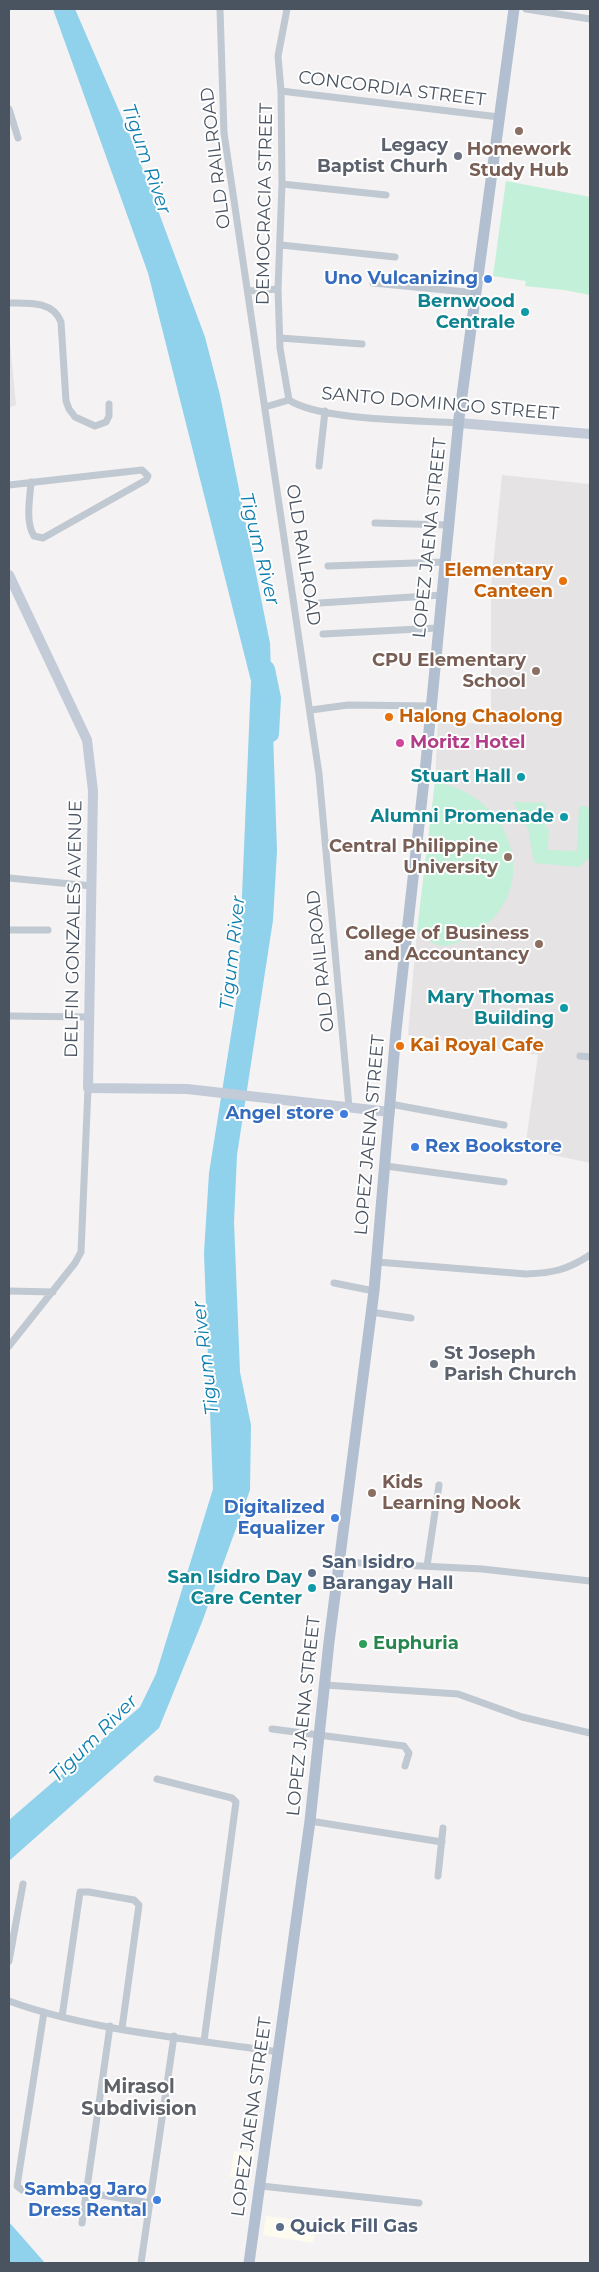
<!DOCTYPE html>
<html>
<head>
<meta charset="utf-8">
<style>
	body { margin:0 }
	#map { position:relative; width:599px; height:2272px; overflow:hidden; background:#f4f2f2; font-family:Montserrat,sans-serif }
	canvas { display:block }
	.frame { position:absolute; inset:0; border:10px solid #4a5360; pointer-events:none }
</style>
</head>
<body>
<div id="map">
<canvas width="599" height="2272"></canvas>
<div class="frame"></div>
</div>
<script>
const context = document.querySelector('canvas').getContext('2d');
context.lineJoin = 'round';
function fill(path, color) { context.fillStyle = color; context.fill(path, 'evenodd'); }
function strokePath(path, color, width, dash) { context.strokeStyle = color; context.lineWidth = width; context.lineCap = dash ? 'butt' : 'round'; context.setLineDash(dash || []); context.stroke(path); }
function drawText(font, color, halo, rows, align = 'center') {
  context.font = font + ' Montserrat,sans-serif'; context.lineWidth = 4; context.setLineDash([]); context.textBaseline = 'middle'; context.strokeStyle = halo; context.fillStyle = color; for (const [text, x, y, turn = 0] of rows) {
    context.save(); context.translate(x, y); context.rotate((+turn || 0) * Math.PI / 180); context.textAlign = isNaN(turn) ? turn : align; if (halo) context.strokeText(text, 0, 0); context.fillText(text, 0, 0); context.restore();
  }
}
fill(new Path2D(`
	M234 2151 254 2153 250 2180 230 2177Z
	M266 2216 317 2222 313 2243 263 2235Z`), '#fdfaee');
fill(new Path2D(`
	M9 332 16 405 9 408Z
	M502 475 590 484V1163L525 1149 538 1055 408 1035 416 941 435 783 438 720 491 725V586Z`), '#e5e3e4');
fill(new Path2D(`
	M506 181 590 197V295L564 290 525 286 526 281 493 276Z
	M435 782C516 796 544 893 472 935 464 940 452 946 443 946 433 945 424 937 417 931Z
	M513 802 546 803 545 828 549 829 548 850 577 851 579 806 590 807V857L579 867 534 863 528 828Z`), '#c2f0d8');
fill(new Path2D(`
	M53 9H75L133 143 205 337 220 395 270 643 277 851 273 920 237 1155 234 1222 240 1372 251 1425 250 1490 202 1622 159 1728 9 1861V1820L140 1707 156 1674 213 1489 204 1253 209 1173 238 991 251 681 148 273Z
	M9 2222 45 2263H9Z`), '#90d1ec');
strokePath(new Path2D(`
	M267 669 273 698 271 734`), '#90d1ec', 16);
strokePath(new Path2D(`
	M220 9 224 133 319 774 349 1107
	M287 9 278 56 281 91 282 184 278 289 280 348 289 400
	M526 9 590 19
	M281 91 499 117
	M9 109 18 138
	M282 184 386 195
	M281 245 395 257
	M373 283 477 293
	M248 291 278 289
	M9 303C29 303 53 301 61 322L66 401 69 409 75 417 95 426 106 422 109 416V404
	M280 338 362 344
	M289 400C321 421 418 420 459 423
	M265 407 289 400
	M319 466 325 411
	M9 485 142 470 148 476 146 480 43 538 34 536C25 522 30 498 31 482
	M375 523 448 525
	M328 566 444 562
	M320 603 442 595
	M323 634 438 628
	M311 710 348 705 432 706
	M9 878 92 886
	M9 930H48
	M9 1016 88 1017
	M580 1056 590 1057
	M390 1104 504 1125
	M386 1166 504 1182
	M377 1262 526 1274C553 1273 567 1270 590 1255
	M334 1283 374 1291
	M9 1291 53 1292
	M371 1312 411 1318
	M9 1346 75 1263 81 1252 88 1088
	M340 1562 482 1569 590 1581
	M427 1566 439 1485
	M325 1685 458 1694 522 1717 590 1733
	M272 1729 404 1746 409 1753 405 1766
	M157 1779 232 1798 236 1802 204 2041
	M310 1821 442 1842
	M438 1876 443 1828
	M9 1961 23 1884
	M9 2001C91 2031 192 2039 279 2052
	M44 2012 17 2186 22 2190 59 2188 150 2203
	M62 2017 80 1892H89L134 1900 139 1905 122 2028
	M261 2186 419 2203
	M82 2223 110 2026
	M141 2263 174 2036`), '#c0c8d1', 7);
strokePath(new Path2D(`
	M459 423 590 434
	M9 575 87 740 93 791 88 1088 187 1089 390 1112`), '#c3cbd8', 10);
strokePath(new Path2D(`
	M249 2263 310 1821 329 1642 374 1291 396 1031 426 762 459 418 514 9`), '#b2bfd0', 11);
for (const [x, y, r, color] of [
	[519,131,5,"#8d6e63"],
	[458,156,5,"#6b7280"],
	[488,279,5,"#3f7fe0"],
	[525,312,5,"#0f9aa8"],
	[563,581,5,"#e8710a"],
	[536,671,5,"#8d6e63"],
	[389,717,5,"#e8710a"],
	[400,743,5,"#d1479c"],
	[521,777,5,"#0f9aa8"],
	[564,817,5,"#0f9aa8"],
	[508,857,5,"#8d6e63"],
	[539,944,5,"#8d6e63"],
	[564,1008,5,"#0f9aa8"],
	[400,1046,5,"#e8710a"],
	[344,1114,5,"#3f7fe0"],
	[415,1147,5,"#3f7fe0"],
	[434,1364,5,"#6b7280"],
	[372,1493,5,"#8d6e63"],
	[335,1518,5,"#3f7fe0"],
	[312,1573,5,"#5c6f8a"],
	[312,1588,5,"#0f9aa8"],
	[363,1644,5,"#2e9e5b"],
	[157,2200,5,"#3f7fe0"],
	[280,2227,5,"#5c6f8a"]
]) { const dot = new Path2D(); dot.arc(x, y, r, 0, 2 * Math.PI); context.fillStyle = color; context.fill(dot); strokePath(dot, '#fff', 2); }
drawText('18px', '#4a5360', '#fff', [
	["CONCORDIA STREET",392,89,7],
	["OLD RAILROAD",216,158,-97],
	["DEMOCRACIA STREET",265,204,-89],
	["SANTO DOMINGO STREET",440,404,5],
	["LOPEZ JAENA STREET",430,538,-84],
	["OLD RAILROAD",303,555,81],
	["DELFIN GONZALES AVENUE",74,929,-89],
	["OLD RAILROAD",321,961,-96],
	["LOPEZ JAENA STREET",370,1135,-85],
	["LOPEZ JAENA STREET",304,1716,-84],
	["LOPEZ JAENA STREET",252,2117,-82]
]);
drawText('bold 18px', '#5b616d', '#fff', [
	["Legacy",448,146],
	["Baptist Churh",448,167],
	["St Joseph",444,1354,"left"],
	["Parish Church",444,1375,"left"]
], 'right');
drawText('bold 18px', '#785e54', '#fff', [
	["Homework",519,150,"center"],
	["Study Hub",519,171,"center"],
	["CPU Elementary",526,661],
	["School",526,682],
	["Central Philippine",498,847],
	["University",498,868],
	["College of Business",529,934],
	["and Accountancy",529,955],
	["Kids",382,1483,"left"],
	["Learning Nook",382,1504,"left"]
], 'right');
drawText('bold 18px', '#366cbe', '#fff', [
	["Uno Vulcanizing",478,279],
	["Angel store",334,1114],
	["Rex Bookstore",425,1147,"left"],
	["Digitalized",325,1508],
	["Equalizer",325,1529],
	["Sambag Jaro",147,2190],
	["Dress Rental",147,2211]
], 'right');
drawText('bold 18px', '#0d838f', '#fff', [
	["Bernwood",515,302],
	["Centrale",515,323],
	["Stuart Hall",511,777],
	["Alumni Promenade",554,817],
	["Mary Thomas",554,998],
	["Building",554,1019],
	["San Isidro Day",302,1578],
	["Care Center",302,1599]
], 'right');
drawText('bold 18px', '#c56008', '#fff', [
	["Elementary",553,571,"right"],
	["Canteen",553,592,"right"],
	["Halong Chaolong",399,717],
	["Kai Royal Cafe",410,1046]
], 'left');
drawText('bold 18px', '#b23c85', '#fff', [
	["Moritz Hotel",410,743]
], 'left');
drawText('bold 18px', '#4e5e75', '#fff', [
	["San Isidro",322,1563],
	["Barangay Hall",322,1584],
	["Quick Fill Gas",290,2227]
], 'left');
drawText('bold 18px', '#27864d', '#fff', [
	["Euphuria",373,1644]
], 'left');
drawText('italic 19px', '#0e7eaf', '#fff', [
	["Tigum River",146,159,71],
	["Tigum River",259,549,76],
	["Tigum River",233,953,-84],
	["Tigum River",206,1358,-97],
	["Tigum River",94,1739,-45]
]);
drawText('bold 19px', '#5e6167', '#fff', [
	["Mirasol",139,2087],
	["Subdivision",139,2109]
]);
</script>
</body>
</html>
